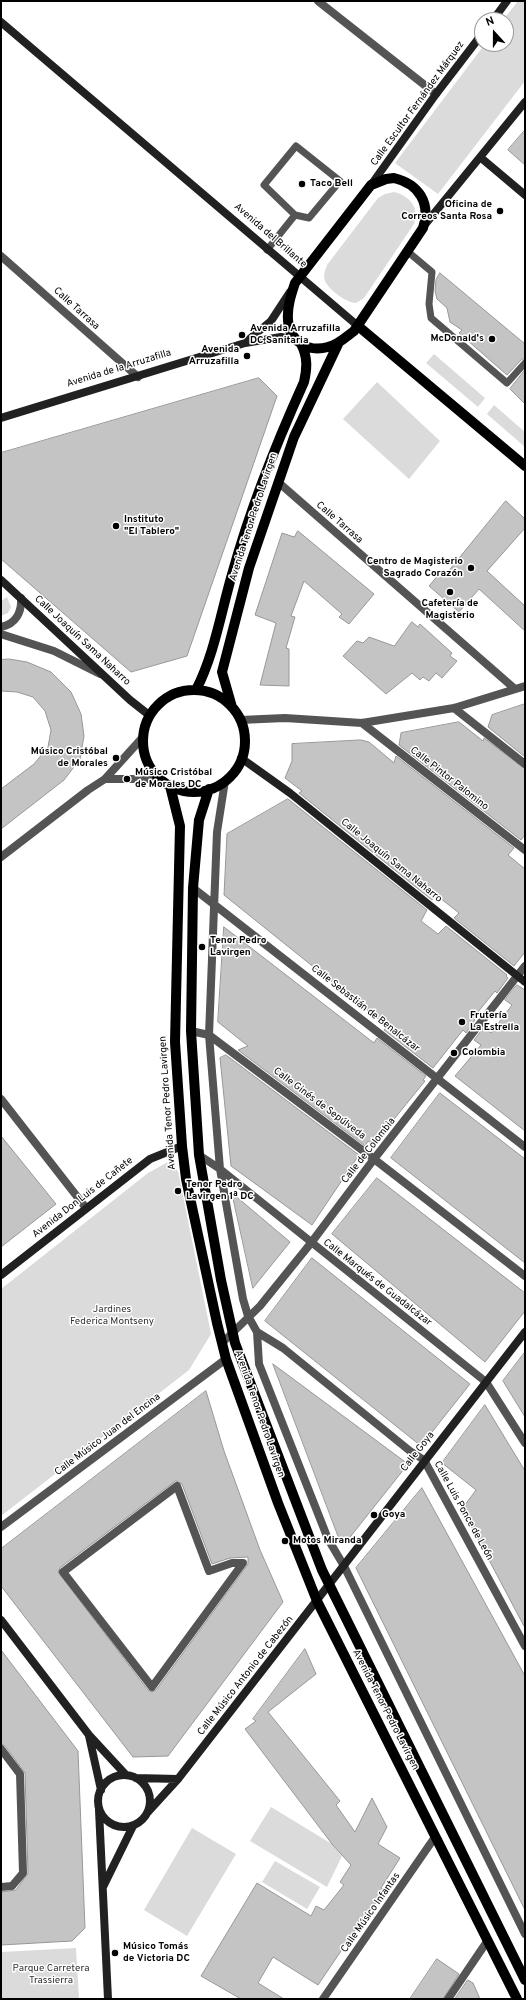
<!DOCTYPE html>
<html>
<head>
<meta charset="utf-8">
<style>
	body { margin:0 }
	#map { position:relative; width:526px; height:2000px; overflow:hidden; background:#fff; font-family:Overpass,sans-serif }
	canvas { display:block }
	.frame { position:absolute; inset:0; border:2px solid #000; pointer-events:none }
	.north { position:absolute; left:474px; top:12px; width:40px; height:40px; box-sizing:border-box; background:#fff; border:1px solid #999; border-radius:50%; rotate:339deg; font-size:11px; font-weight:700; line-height:16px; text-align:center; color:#000 }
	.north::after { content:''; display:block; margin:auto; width:14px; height:18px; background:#000; clip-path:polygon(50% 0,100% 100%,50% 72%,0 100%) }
</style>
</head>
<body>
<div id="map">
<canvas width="526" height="2000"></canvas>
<div class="frame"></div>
<div class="north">N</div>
</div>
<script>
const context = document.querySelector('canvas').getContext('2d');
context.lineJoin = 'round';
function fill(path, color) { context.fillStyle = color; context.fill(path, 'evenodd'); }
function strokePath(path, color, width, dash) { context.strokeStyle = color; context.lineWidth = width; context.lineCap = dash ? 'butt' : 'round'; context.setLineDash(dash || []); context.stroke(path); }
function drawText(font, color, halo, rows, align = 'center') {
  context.font = font + ' Overpass,sans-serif'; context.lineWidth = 3; context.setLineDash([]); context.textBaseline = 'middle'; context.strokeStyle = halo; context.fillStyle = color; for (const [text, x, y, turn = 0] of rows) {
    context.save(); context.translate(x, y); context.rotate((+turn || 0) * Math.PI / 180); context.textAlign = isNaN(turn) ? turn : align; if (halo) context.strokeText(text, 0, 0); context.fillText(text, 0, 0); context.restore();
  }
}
fill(new Path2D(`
	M518 1H525V81L438 194 395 163 485 44H506V20H503Z
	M394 192C410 196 420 208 414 224L364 298 356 303C347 303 329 290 325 281 323 276 325 271 327 265L378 198 385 194Z
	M434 354 485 398 478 407 426 363Z
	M377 382 440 441 409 479 343 419Z
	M494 405 525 432V447L487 414Z
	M7 597 11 607 8 613 1 616V601Z
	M168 1162 178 1171 211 1334 189 1370 1 1516V1289L148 1173Z
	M271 1807 332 1844 342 1856 327 1887 250 1841Z
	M192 1828 236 1854 187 1936 144 1910Z
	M275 1861 320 1887 307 1909 262 1882Z
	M76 1948 79 1999H1V1952Z`), '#dbdbdb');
const building = new Path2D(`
	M525 130V165L508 150Z
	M440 273 525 344V358L521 360 507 375 459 333 462 330 450 322 447 308 437 299 435 291 436 280Z
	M525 370V404L510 389Z
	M259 378 277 396 187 656 131 672 1 559V453Z
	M506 501 525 519V528L487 571 525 606V631L479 589 459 612 429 586 440 573 444 576Z
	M298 531 374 594 349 624 339 617 342 614 304 581 291 616 295 617 286 648 289 649V686L260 685 276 623 255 615 282 533 294 537Z
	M412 622 418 627 420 624 452 653 450 656 457 661 442 678 436 673 429 681 423 677 420 680 412 673 386 694 343 656 357 641 363 643 369 637 394 646Z
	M9 659 27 662 51 672 71 692 81 714 84 736 80 759 64 780 1 829V789L34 764 48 747 51 730 45 711 33 697 17 692 1 691V660Z
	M525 704V757L488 727 492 715Z
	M459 722 483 741 484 738 525 769V835L521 840 399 745 401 733Z
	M361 740 369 742 394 763 396 756 514 848 508 855 525 869V952L514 966 454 918 459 913 435 894 432 900 299 793 302 791 285 778 292 761V744Z
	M288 799 427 910 421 921 438 934 446 926 507 975 506 976 508 978 497 993 495 991 473 1018 475 1020 466 1033 463 1030 433 1068 384 1030 387 1026 224 895 227 834Z
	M224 927 374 1043 377 1038 426 1076 423 1080 425 1081 373 1145 368 1141 365 1146 238 1050 248 1046 218 1022Z
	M517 985 525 990V1131L455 1076 481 1045 474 1040 484 1027 491 1033 512 1005 505 1000Z
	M226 1055 359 1155 312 1225 231 1166 220 1058Z
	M440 1093 525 1159V1263L391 1158Z
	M1 1136 56 1204 1 1247Z
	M377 1178 525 1293V1311L485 1362 332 1234Z
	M232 1193 290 1242 253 1288Z
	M312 1258 470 1384 421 1446 265 1321Z
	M525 1352V1417L503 1381Z
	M273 1364 408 1464 347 1541 339 1538Z
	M206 1391 224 1451 260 1550 283 1602 168 1756 133 1757 1 1586V1549ZM176 1481 182 1484 212 1564 230 1558 248 1557V1564L156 1690 152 1692 148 1690 58 1572 60 1568Z
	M485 1405 525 1471V1628L462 1509 476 1490 442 1463Z
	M422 1488 525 1676V1910L356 1568Z
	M305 1649 316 1674 268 1712 340 1801 336 1805 355 1832 372 1798 387 1827 378 1844 400 1858 381 1888 383 1889 378 1896 380 1898 364 1917 318 1985 273 1957 258 1983 284 1999H241L201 1976 257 1883 311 1916 316 1906 324 1910 344 1885 340 1882 351 1865 332 1844 245 1729 256 1721 253 1719Z
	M1 1650 78 1751 85 1928 72 1941 1 1945V1892L16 1890 28 1873 25 1773 5 1746 1 1744Z
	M437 1959 459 1974 443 1999H410Z
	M468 1980 473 1983 480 1999H455Z`);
fill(building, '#c4c4c4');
strokePath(building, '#989898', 1);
strokePath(new Path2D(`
	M296 146 340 181 309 218 295 215 264 185Z
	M267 250 295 215
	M407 251 432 272 429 304 431 318 507 383 525 363`), '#545454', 7);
strokePath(new Path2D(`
	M318 1 436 94
	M1 256 138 377
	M278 482 515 689
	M1 627C16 624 22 612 21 598
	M1 634 54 651 100 674
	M454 708 525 764
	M240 720 285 718 362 723 454 708 525 686
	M362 723 525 850
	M105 779H160
	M225 781 217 832 209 1035 220 1169 243 1299 248 1316 257 1332 283 1348 410 1451 424 1460 525 1646
	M1 857 88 790 105 779 143 737
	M193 888 525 1147
	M191 1031 209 1035 374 1159 525 1276
	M1 1099 86 1208
	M199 1155 220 1169 486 1382 525 1443
	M257 1332 259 1364 328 1539 344 1566 525 1934
	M222 1343 260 1306 311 1243 374 1159 525 966
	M177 1486 209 1571 232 1563H243L152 1687 63 1572Z
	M1 1527 226 1359
	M1 1749 20 1774 23 1873 12 1886 1 1887
	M323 1999 435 1837
	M448 1999 488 1940`), '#545454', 8);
strokePath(new Path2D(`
	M493 20 507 1
	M1 22 358 326
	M480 157 525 195
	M371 185 436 94 482 34
	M423 227 525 102
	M247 341 271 321 290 292
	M1 418 245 343 281 337 296 340
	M1 580 130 700 149 715
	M241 758 290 793 525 982
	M1 1275 150 1159 182 1146
	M1 1620 89 1735 126 1775
	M89 1736 101 1790
	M98 1801a26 26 0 1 1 52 0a26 26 0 1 1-52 0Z
	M136 1778 178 1779
	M99 1810 108 1999
	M147 1813 178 1779 525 1332
	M103 1887 133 1826`), '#212121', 8);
strokePath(new Path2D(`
	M394 178C419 184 431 203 423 228L354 331C346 337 338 345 328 347 307 353 289 340 288 320 287 307 291 295 295 283L371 185 386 179Z
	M358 326 525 466
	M196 690C215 653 221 611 233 571 251 506 276 444 304 382 307 369 308 357 301 344
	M143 741a51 51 0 1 1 102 0a51 51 0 1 1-102 0Z
	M232 707 222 672 249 568 294 437 339 342
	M170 786 180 826 175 1042 182 1146 186 1179 217 1323 226 1359 278 1503 317 1601 517 1999
	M209 789 199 820 193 888 191 1031 199 1155 221 1280 235 1343 322 1570 525 1980`), '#000', 10);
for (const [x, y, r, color] of [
	[302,184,4,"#000"],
	[500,211,4,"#000"],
	[242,335,4,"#000"],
	[492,339,4,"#000"],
	[247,356,4,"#000"],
	[116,526,4,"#000"],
	[471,568,4,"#000"],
	[450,592,4,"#000"],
	[116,758,4,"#000"],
	[127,779,4,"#000"],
	[202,947,4,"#000"],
	[462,1022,4,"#000"],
	[454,1053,4,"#000"],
	[178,1191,4,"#000"],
	[374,1515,4,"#000"],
	[285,1541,4,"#000"],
	[115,1953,4,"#000"]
]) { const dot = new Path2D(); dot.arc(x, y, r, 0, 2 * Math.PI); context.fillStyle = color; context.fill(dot); strokePath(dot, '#fff', 1.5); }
drawText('10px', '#000', '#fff', [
	["Calle Escultor Fernández Márquez",418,104,-54],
	["Avenida del Brillante",270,236,41],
	["Calle Tarrasa",76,309,42],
	["Avenida de la Arruzafilla",119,369,-17],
	["Avenida Tenor Pedro Lavirgen",254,517,-72],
	["Calle Tarrasa",339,523,41],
	["Calle Joaquín Sama Naharro",82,641,43],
	["Calle Pintor Palomino",449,779,38],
	["Calle Joaquín Sama Naharro",391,861,39],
	["Calle Sebastián de Benalcázar",365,1009,38],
	["Avenida Tenor Pedro Lavirgen",168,1103,-94],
	["Calle Ginés de Sepúlveda",319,1104,37],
	["Calle de Colombia",369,1151,-52],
	["Avenida Don Luis de Cañete",83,1198,-38],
	["Calle Marqués de Guadalcázar",377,1283,38],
	["Avenida Tenor Pedro Lavirgen",259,1414,71],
	["Calle Músico Juan del Encina",108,1435,-37],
	["Calle Goya",418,1452,-52],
	["Calle Luis Ponce de León",463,1511,61],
	["Calle Músico Antonio de Cabezón",246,1676,-52],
	["Avenida Tenor Pedro Lavirgen",385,1710,63],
	["Calle Músico Infantas",371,1913,-55]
]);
drawText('bold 10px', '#000', '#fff', [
	["Taco Bell",310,184],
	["Oficina de",492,205,"right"],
	["Correos Santa Rosa",492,217,"right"],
	["Avenida Arruzafilla",250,329],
	["DC Sanitaria",250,341],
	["McDonald's",484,339,"right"],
	["Avenida",239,350,"right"],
	["Arruzafilla",239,362,"right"],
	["Instituto",124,520],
	["\"El Tablero\"",124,532],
	["Centro de Magisterio",463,562,"right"],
	["Sagrado Corazón",463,574,"right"],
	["Cafetería de",450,604,"center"],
	["Magisterio",450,616,"center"],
	["Músico Cristóbal",108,752,"right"],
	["de Morales",108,764,"right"],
	["Músico Cristóbal",135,773],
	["de Morales DC",135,785],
	["Tenor Pedro",210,941],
	["Lavirgen",210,953],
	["Frutería",470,1016],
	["La Estrella",470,1028],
	["Colombia",462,1053],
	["Tenor Pedro",186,1185],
	["Lavirgen 1ª DC",186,1197],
	["Goya",382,1515],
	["Motos Miranda",293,1541],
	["Músico Tomás",123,1947],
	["de Victoria DC",123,1959]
], 'left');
drawText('10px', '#323232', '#fff', [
	["Jardines",112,1310],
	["Federica Montseny",112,1322],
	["Parque Carretera",51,1969],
	["Trassierra",51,1981]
]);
</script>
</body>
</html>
